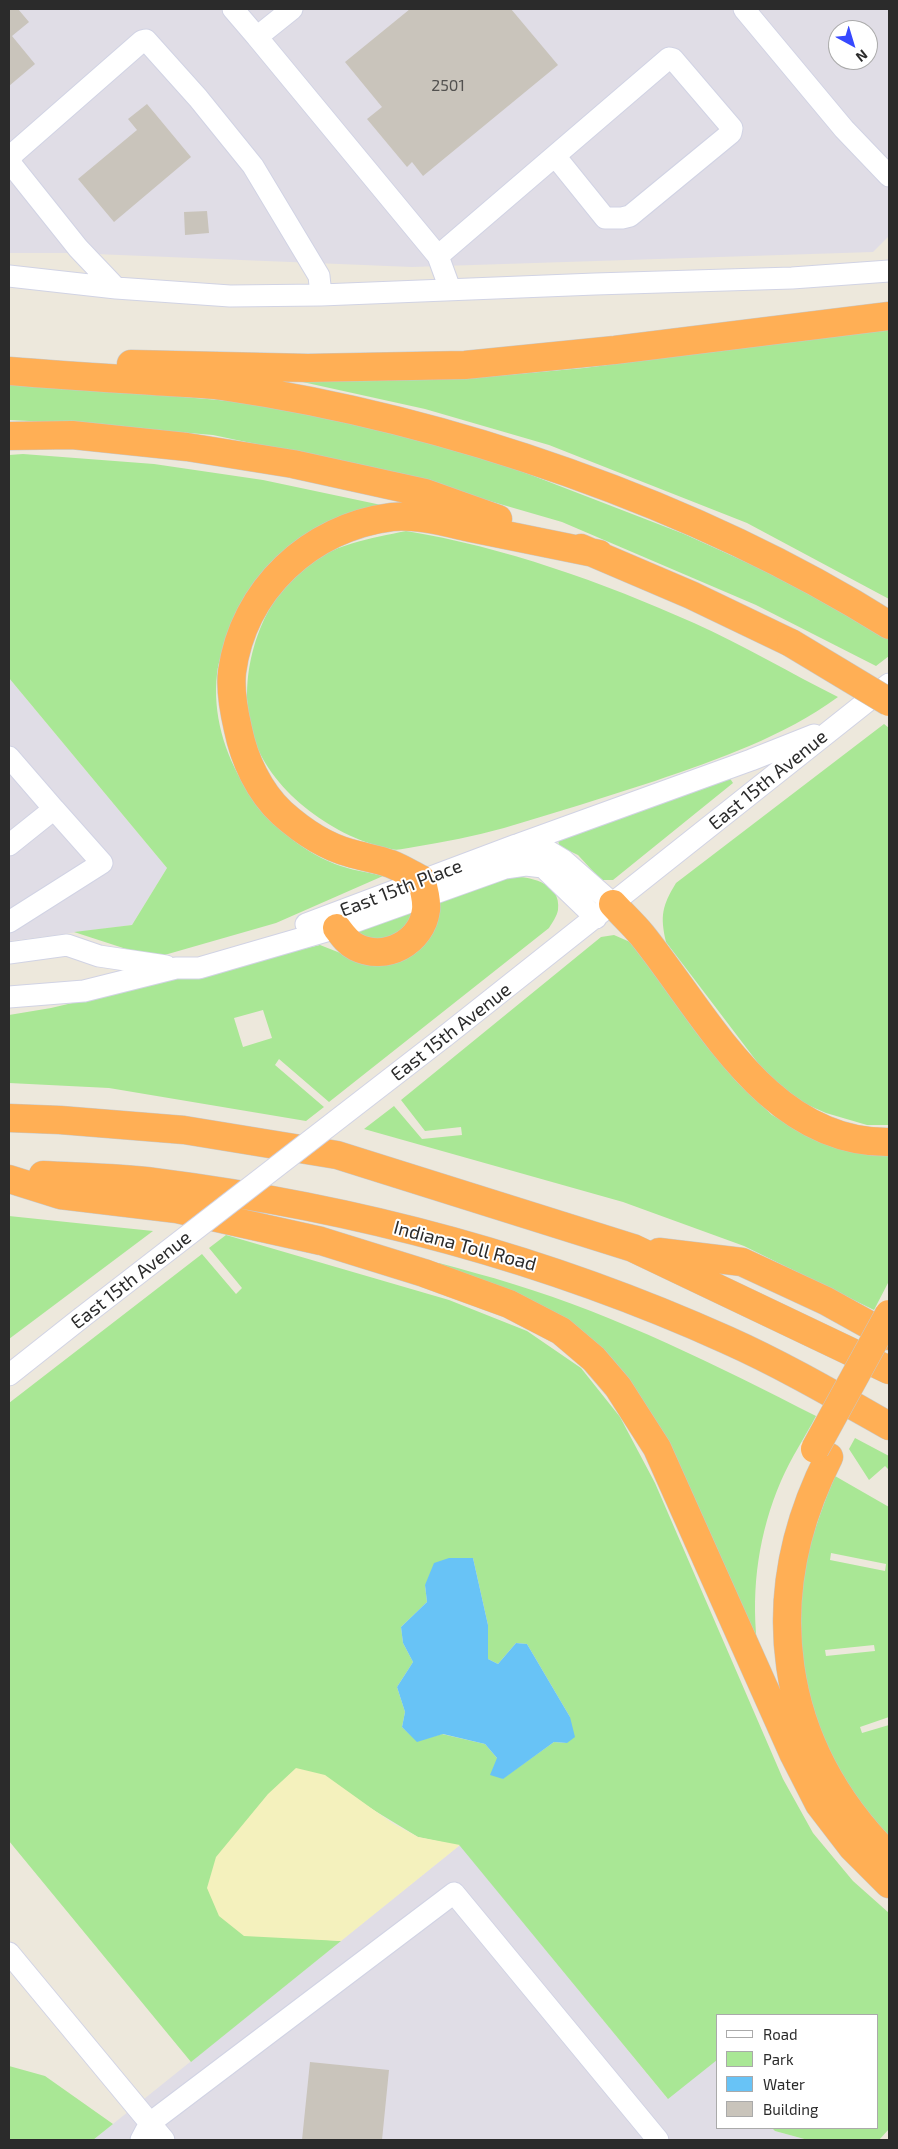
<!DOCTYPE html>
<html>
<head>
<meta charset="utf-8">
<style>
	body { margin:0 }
	#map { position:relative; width:898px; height:2149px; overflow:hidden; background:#ede8dc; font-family:"Exo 2",sans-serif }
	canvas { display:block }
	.frame { position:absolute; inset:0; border:10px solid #2b2b2b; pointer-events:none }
	.legend { position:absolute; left:716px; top:2014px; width:162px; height:115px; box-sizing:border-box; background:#fff; border:1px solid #aaa; margin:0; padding:6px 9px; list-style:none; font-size:15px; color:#2b2b2b }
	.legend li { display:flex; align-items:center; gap:10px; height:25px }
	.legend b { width:25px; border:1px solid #aaa }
	.north { position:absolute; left:828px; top:20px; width:50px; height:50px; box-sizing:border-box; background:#fff; border:1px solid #aaa; border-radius:50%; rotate:141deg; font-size:14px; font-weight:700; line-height:20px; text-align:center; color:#2b2b2b }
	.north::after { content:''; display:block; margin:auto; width:18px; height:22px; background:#3749ff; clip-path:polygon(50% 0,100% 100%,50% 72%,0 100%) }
</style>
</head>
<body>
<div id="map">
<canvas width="898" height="2149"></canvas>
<div class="frame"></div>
<ul class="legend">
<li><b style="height:6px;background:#fff"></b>Road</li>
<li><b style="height:14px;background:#a9e795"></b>Park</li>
<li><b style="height:14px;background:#68c3f6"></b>Water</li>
<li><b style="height:14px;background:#c9c4bb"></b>Building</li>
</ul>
<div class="north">N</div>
</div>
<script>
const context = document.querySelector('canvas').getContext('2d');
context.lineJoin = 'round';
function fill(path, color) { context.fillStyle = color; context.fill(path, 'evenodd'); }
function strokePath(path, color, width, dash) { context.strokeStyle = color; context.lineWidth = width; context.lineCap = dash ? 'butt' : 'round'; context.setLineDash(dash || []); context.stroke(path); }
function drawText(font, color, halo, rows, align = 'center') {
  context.font = font + ' "Exo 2",sans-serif'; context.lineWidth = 4; context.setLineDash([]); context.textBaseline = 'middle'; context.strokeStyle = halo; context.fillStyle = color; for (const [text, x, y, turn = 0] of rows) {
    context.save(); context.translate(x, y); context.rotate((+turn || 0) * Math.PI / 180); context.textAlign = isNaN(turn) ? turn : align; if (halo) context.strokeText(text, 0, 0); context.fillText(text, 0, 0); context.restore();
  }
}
fill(new Path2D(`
	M9 9H889V236L873 252 412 267 71 253H9ZM838 30H868V60H838Z
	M9 678 167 868 132 925 9 941Z
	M460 1845 667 2098 716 2059 717 2128H772L775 2131 808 2140H93Z`), '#e0dde6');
fill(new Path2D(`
	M889 328V599L747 523 549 445 425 409 298 381 473 378 584 368Z
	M9 382 242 402 354 420 500 463 684 534 799 586 889 637V656L876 666 756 605 562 522 393 473 213 435 70 423 9 420Z
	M23 454 154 464 263 480 386 506C347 522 288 538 261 574 245 595 220 647 217 674 208 752 263 835 335 864 350 870 367 872 383 876L276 923 154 958 74 932 132 925 167 868 9 678V455Z
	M406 531C504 547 602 582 694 623 743 645 790 673 838 697 783 737 719 759 655 781 605 797 555 813 504 828 474 836 445 842 414 847 407 848 398 851 391 849 337 839 272 793 254 739 235 682 257 606 303 568 330 545 372 538 406 531Z
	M884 724 889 728V1125H867L826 1113 792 1098 764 1071 666 942C660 916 662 906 676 883Z
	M729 777 733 783 613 880H601L578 855 559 846 558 838Z
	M507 876C528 876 562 882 558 910 557 916 552 923 549 928L329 1102 279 1059 275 1065 324 1107 306 1121 109 1088 9 1083V1015L51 1008 320 945 358 960 378 963 437 901ZM263 1010 272 1038 243 1047 234 1018Z
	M414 910 411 925 381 943 353 931Z
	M614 935 630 942 736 1081 772 1115 821 1141 889 1152V1281L874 1310 744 1246 623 1202 364 1129 394 1106 422 1139 462 1135 461 1127 425 1131 401 1100 601 937Z
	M9 1216 153 1231 9 1339Z
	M226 1235 449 1300 527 1331 581 1368 620 1417 655 1483 783 1779 813 1833 853 1881 889 1913V2129L879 2140H808L775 2131 772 2128H877V2015H717V2060L668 2099 460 1846 418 1837 362 1803 300 1938 341 1941 191 2062 9 1841V1403L202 1254 236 1294 242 1288 209 1248ZM473 1558 488 1625V1659L498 1664 516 1643 527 1644 570 1717 567 1743 554 1742 502 1779 497 1758 485 1744 442 1734 417 1741 402 1727 405 1712 397 1687 413 1662 403 1643 401 1627 427 1602 425 1585Z
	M439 1263C464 1270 488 1276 513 1284 618 1316 718 1366 816 1416 805 1437 791 1458 781 1481 759 1532 751 1587 757 1643L621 1376 438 1268Z
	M855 1438 889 1456V1470L885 1466 869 1480 849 1449Z
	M835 1476 889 1507V1717L860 1727 862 1733 889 1725V1837C833 1781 801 1700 800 1620 799 1570 816 1522 835 1476ZM831 1553 886 1564 885 1571 830 1560ZM874 1645 875 1651 826 1656 825 1650Z
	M9 2066 45 2076 113 2124 93 2140H9Z`), '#a9e795');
fill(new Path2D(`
	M296 1768 325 1775 392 1823 418 1837 460 1845 341 1941 244 1936 219 1916 207 1888 216 1857 268 1794Z`), '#f4f1bd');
fill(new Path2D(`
	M449 1558H473L488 1625V1659L498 1664 516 1643 527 1644 570 1717 575 1737 567 1743 554 1742 503 1779 490 1775 497 1758 485 1744 443 1734 417 1742 402 1727 405 1712 397 1687 413 1662 403 1643 401 1627 427 1602 425 1585 434 1563Z`), '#68c3f6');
fill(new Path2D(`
	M9 9H18L29 22 12 36 35 64 9 86Z
	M410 9H511L558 65 423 176 412 162 407 167 367 119 382 107 345 62Z
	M147 104 191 157 114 222 78 179 137 130 128 119Z
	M207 211 209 233 185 235 184 212Z
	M310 2062 389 2070 382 2140H302Z`), '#c9c4bb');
const minor = new Path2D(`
	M233 9 257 37
	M292 9 257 37 438 256
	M744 9 844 129 889 176
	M9 276 116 288 230 296 321 295 595 284 792 278 889 271
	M116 288 78 248 11 164V159L14 153 142 41 146 40 198 98 253 166 319 276 321 295
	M450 289 438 256 669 58 673 59 732 128 731 133 630 216 622 218H605L555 156
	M9 757 54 809 9 845
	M519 844 751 760 814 735
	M9 922 102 863 54 809
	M306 924 516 845 545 849 563 860 613 904
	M9 953 67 945 99 956 166 966
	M9 997 84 991 176 968H199L337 928 505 868 526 865 543 867 596 918
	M444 1037 889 684
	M9 1375 81 1318
	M9 1953 164 2140
	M141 2140 150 2123 454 1893 658 2140`);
const highway = new Path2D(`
	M131 364 308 368 465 365 615 350 889 316
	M9 371C57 375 105 378 153 381 176 383 200 383 223 386 448 419 696 504 889 625
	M9 436 72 435 187 447 293 464 425 493 498 519
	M581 548 691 595 791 643
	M613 904C622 914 633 924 642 935 707 1016 769 1144 889 1142
	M337 928C343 936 348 943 356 947 386 962 422 942 426 910 427 900 424 889 421 879 411 874 401 868 391 864 378 859 363 857 350 853 324 846 301 830 282 813 259 792 244 759 238 729 234 712 230 690 232 672 243 590 310 527 392 517 415 514 448 523 471 528 514 537 556 545 599 554
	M9 1118 60 1120 184 1130 337 1155 633 1248 889 1370
	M43 1175C80 1177 118 1177 155 1182 353 1207 545 1258 727 1340 783 1365 836 1396 889 1426
	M9 1179 60 1195 177 1209 321 1241 424 1273 509 1304 561 1331 594 1359 618 1387 657 1448 794 1755 819 1804 852 1847 889 1884
	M659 1252 742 1262 826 1301 889 1336
	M829 1457C758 1597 777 1744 889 1856`);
strokePath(minor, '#d1d3e4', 23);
strokePath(highway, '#c8c8c8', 29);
strokePath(minor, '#fff', 21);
strokePath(highway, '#ffaf55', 28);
const minorBridge = new Path2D(`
	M81 1318 444 1037`);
const highwayBridge = new Path2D(`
	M791 643 889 702
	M815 1449 889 1314`);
strokePath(minorBridge, '#d1d3e4', 23, []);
strokePath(highwayBridge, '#c8c8c8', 29, []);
strokePath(minorBridge, '#fff', 21);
strokePath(highwayBridge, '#ffaf55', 28);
drawText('16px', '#52514f', null, [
	["2501",448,86]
]);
drawText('19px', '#2b2b2b', '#fff', [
	["East 15th Avenue",768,780,-39],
	["East 15th Place",401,888,-21],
	["East 15th Avenue",451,1032,-38],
	["Indiana Toll Road",465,1246,15],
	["East 15th Avenue",131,1280,-38]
]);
</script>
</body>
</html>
